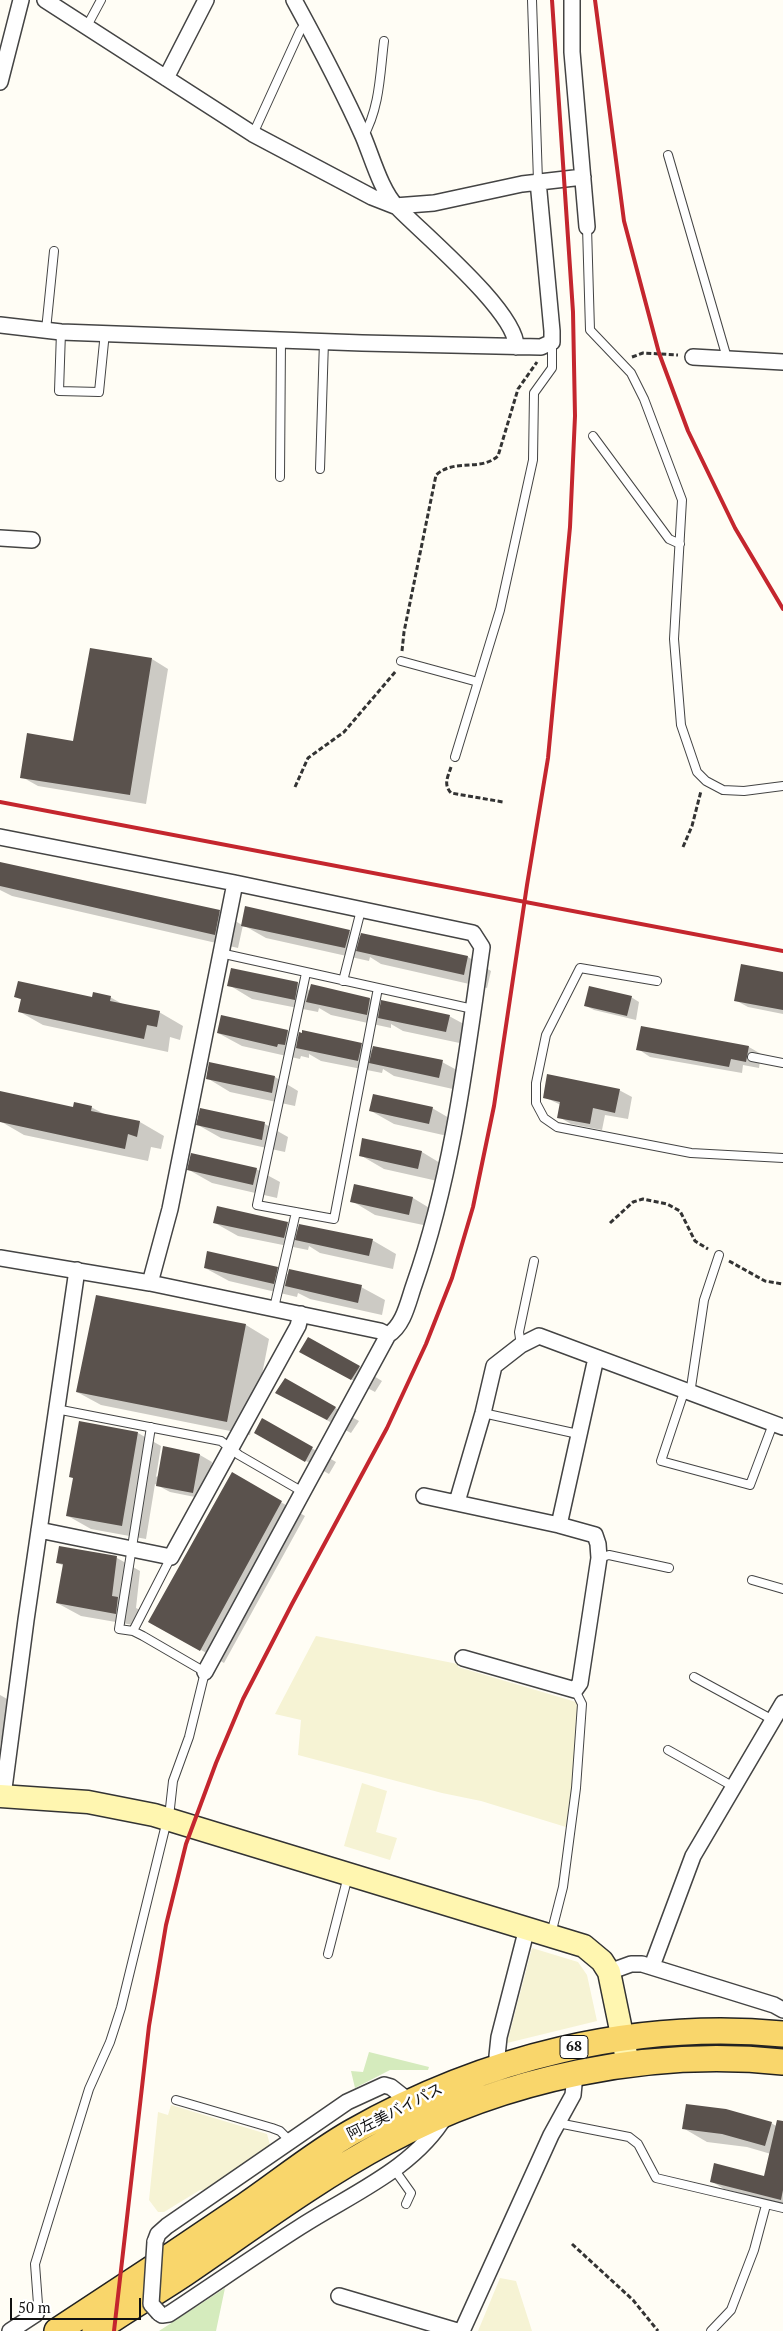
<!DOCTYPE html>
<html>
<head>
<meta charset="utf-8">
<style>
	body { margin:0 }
	#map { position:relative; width:783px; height:2331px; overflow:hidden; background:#fffdf5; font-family:"PT Serif",serif }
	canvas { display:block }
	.scale { position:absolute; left:10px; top:2298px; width:131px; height:22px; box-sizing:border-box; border:2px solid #111; border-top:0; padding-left:6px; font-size:15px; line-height:18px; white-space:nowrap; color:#111; -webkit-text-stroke:4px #fff; paint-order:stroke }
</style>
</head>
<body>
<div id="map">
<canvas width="783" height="2331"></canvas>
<div class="scale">50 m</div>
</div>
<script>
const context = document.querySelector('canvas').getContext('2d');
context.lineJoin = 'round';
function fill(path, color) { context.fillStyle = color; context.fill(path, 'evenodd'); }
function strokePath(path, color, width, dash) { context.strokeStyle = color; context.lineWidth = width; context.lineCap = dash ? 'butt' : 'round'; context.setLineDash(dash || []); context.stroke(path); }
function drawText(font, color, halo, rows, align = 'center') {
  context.font = font + ' "PT Serif","Noto Sans JP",serif'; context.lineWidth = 5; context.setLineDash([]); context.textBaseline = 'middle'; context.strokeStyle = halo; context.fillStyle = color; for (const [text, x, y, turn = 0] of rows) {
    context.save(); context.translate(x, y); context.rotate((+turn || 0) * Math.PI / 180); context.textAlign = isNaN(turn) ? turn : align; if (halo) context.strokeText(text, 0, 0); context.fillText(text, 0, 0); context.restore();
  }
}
fill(new Path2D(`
	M316 1636 458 1664V1667L576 1702 578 1705 573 1781 566 1827 481 1801 442 1793 298 1755 301 1720 275 1714Z
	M362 1783 387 1791 376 1832 397 1838 390 1860 344 1846Z
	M532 1948 578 1962 587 1975 597 2021 507 2043Z
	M171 2105 267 2134 270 2145 204 2190H200L164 2212H158L149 2200 158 2112 168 2115Z
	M500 2278 516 2281 532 2331H478Z`), '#f6f3d4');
fill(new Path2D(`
	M369 2052 429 2067 428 2070H390L355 2088 351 2071 363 2072Z
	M225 2288 216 2331H159Z`), '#d5ebbd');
fill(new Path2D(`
	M152 659 168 669 146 804 38 786 22 777 74 743Z
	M0 864 220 912 242 925 350 932 361 938 468 957 491 971 487 988 381 964 370 957 369 961 266 938 243 925 238 948 12 896 0 890Z
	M232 969 298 983 310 991 312 986 370 999 382 1006 449 1016 473 1029 469 1045 403 1031 391 1024V1028L331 1015 319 1008 318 1012 252 999 229 985Z
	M783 973V1014L748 1007 735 1000Z
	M16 997H110L124 1005 159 1012 183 1026 180 1040 170 1037 168 1052 43 1025 20 1012 22 1000Z
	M631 997 639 1002 636 1020 594 1010 586 1006Z
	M288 1031 299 1038 361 1045 373 1051 442 1062 466 1075 462 1091 394 1076 383 1069 382 1073 321 1061 309 1054V1058L301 1056 300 1059 242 1046 218 1033Z
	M749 1047 761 1054 759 1068 743 1065 742 1073 650 1057 638 1049Z
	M275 1077 298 1091 295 1106 230 1092 207 1078Z
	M619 1090 632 1097 628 1119 605 1115 602 1130 571 1124 559 1117 561 1105 544 1097Z
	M0 1093 74 1109 91 1107 106 1115 140 1122 164 1136 161 1149 151 1147 148 1161 24 1135 0 1121Z
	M432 1108 456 1122 452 1137 394 1124 371 1111Z
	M201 1110 265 1124 288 1137 285 1152 221 1138 198 1125Z
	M422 1152 445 1166 442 1182 384 1169 360 1155Z
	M256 1169 280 1182 277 1198 212 1183 189 1170Z
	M355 1186 413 1198 436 1212 433 1227 375 1215 352 1201Z
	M215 1223H287L299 1230 372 1240 396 1254 393 1269 320 1253 309 1246 308 1250 238 1236Z
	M205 1268H277L289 1275 361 1287 385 1300 382 1315 310 1299 298 1293 297 1297 229 1281Z
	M246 1325 269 1339 250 1435 101 1405 77 1392Z
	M324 1365 359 1367 382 1381 375 1392Z
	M285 1380 359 1421 351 1433 300 1406Z
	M262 1420 336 1462 329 1474 255 1432Z
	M138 1433 161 1446 156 1477 200 1455 212 1462 205 1499 170 1492 155 1484 146 1539 91 1529 68 1516Z
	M232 1474 305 1516 224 1663 150 1621Z
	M60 1548 117 1558 140 1571 136 1608 142 1611 139 1626 81 1616 57 1603 64 1566 58 1563Z
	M0 1695 9 1700 0 1747Z
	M771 2123 783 2130V2204L724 2189 711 2181 765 2178 771 2154 747 2147 707 2142 683 2128Z`), '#0003');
fill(new Path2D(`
	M90 648 152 658 130 795 20 778 27 733 73 741Z
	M0 862 220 910 215 935 0 886Z
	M245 906 350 930 345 948 241 926Z
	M361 933 468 956 464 975 356 951Z
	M741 964 783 972V1010L734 1001Z
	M231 968 298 982 295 1000 227 986Z
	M18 981 92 997 93 992 111 996 110 1001 160 1011 157 1027 147 1025 144 1039 18 1012 21 999 14 997Z
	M311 984 370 998 367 1015 306 1002Z
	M589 986 632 996 627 1016 584 1006Z
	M381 1000 450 1015 446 1032 378 1018Z
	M221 1015 288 1030 285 1045 278 1044 277 1047 217 1033Z
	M641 1026 749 1046 746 1062 731 1059 729 1067 636 1050Z
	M302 1030 362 1043 358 1061 296 1048 299 1032 302 1033Z
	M373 1046 443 1060 439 1078 369 1063Z
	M209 1062 275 1076 272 1093 206 1079Z
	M547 1074 620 1089 615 1113 593 1108 590 1124 557 1118 560 1102 543 1098Z
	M0 1091 73 1107 74 1102 92 1106 91 1111 140 1121 137 1137 128 1134 125 1149 0 1122Z
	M373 1094 433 1107 429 1124 369 1111Z
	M200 1108 265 1122 262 1140 196 1125Z
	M362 1138 422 1151 418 1169 359 1156Z
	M191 1153 257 1168 253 1185 187 1170Z
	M354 1184 413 1197 409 1215 350 1202Z
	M217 1206 288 1222 284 1238 213 1223Z
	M299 1224 373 1239 369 1256 295 1240Z
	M207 1251 278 1267 274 1284 204 1268Z
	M289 1269 362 1285 358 1303 285 1286Z
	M96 1295 246 1324 227 1422 76 1392Z
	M308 1337 360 1366 351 1380 299 1352Z
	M285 1378 336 1407 327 1420 275 1393Z
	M262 1418 313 1447 305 1462 254 1433Z
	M79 1421 138 1432 122 1526 66 1516 73 1478 69 1477Z
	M163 1446 200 1454 193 1493 156 1486Z
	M232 1472 282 1501 200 1651 148 1622Z
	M59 1546 117 1556 112 1596 118 1597 116 1614 56 1603 63 1564 56 1563Z
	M686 2104 726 2109 772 2122 765 2146 722 2134 682 2129Z
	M777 2120 783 2121V2190L781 2200 710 2182 714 2163 764 2176Z`), '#5a524d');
const lane = new Path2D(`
	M532 0 538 181
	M87 26 101 0
	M253 134 300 31 306 23
	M363 137C380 108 380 73 384 41
	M668 155 727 358
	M587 227 590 330 631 373 644 399 682 500 674 639 681 725 697 772 706 781 723 790 744 791 783 786
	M46 330 54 251
	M61 332 59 391 99 392 105 332
	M593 436 669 539 680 544
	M320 469 324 341
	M280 477 281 340
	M401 661 478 682
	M455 757 500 610 533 460 534 393 552 368V342
	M220 953 473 1009
	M306 973 257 1205 334 1219 378 988
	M343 981 361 910
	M657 981 580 968 546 1035 536 1083V1103L544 1118 557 1127 691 1153 783 1158
	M752 1057 783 1063
	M274 1308 296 1212
	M521 1345 519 1332 534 1261
	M684 1392 661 1461 750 1485 773 1424
	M690 1394 704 1300 719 1255
	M56 1409 221 1441 239 1455 303 1492
	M483 1413 578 1434
	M599 1558 609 1555 669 1568
	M752 1580 783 1589
	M133 1631 171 1557
	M694 1677 773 1720
	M668 1750 734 1787
	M551 1934 563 1887 576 1788 582 1704 575 1690
	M328 1954 348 1876
	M176 2100 272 2128 280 2131 291 2142
	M558 2123 629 2137 638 2144 656 2178 783 2208
	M394 2169 411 2193 406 2204
	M36 2314 38 2304 35 2264 89 2089 110 2042 121 2008 170 1808 173 1781 189 1737 205 1672 143 1636 133 1631 119 1629 151 1427
	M711 2331 731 2310 754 2250 766 2205`);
const street = new Path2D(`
	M45 0 253 134 372 197 395 206 434 203 522 184 583 177
	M294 0C318 44 342 89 363 136 372 157 381 191 397 207 422 233 518 313 516 347
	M572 0V52L587 227
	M166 78 206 0
	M0 82 21 0
	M0 325 61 332 362 343 541 347 552 342V331L538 181
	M693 357 783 362
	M0 538 32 540
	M0 837 235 883 473 933 482 947C466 1061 452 1177 414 1285 408 1302 404 1325 388 1335L205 1672
	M0 1258 150 1283 380 1331 388 1335
	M150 1283 170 1209 235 883
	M424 1496 559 1525
	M457 1502 483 1413 494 1366 521 1345 539 1336 783 1427
	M39 1530 171 1557 298 1326 301 1314
	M463 1658 575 1690 580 1683 599 1558 598 1544 595 1535 559 1525 596 1358
	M3 1796 26 1620 77 1270
	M652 1966 693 1856 783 1703
	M609 1972 631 1964H642L774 2005 783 2010
	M501 2066 497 2056 499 2037 527 1928
	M155 2242 158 2234 167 2226 347 2102 384 2085 391 2087 410 2102
	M339 2296 457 2331
	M159 2313 162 2315 169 2314C213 2285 256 2255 300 2227 351 2194 414 2169 446 2115
	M10 2331 36 2314
	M462 2331 551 2135 573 2095 575 2074`);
const secondary = new Path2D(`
	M0 1796 88 1802 154 1815 584 1946 602 1961 609 1972 628 2064`);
const primary = new Path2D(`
	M57 2331C120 2290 183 2248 246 2205 281 2181 315 2153 352 2132 483 2058 633 2020 783 2034
	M95 2331C124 2311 155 2293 185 2273 251 2228 315 2180 386 2142 504 2078 649 2048 783 2062`);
strokePath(lane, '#444', 10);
strokePath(street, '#444', 18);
strokePath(secondary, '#333', 25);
strokePath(primary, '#222', 28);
strokePath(new Path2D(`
	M632 357 643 353 678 355
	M402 651 404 632 436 475C455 458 480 472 498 456L518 389 537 362
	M451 767C448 777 443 784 451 793L503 802
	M295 787 308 758 344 732 396 671
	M683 847 692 826 701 791
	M610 1223 633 1202 643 1199 667 1204 680 1211 695 1241 708 1249
	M729 1261 765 1281 783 1284
	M572 2244 633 2300 658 2331`), '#333', 3, [5, 2.5]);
strokePath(lane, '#fff', 8);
strokePath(street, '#fff', 15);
strokePath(secondary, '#fff6b0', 22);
strokePath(primary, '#f9d66b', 25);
strokePath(new Path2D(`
	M595 0 624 221 659 353 688 431 735 528 783 609
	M0 802 783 951
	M114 2331 149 2026 166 1925 186 1844 216 1763 243 1699 292 1604 387 1428 426 1344 452 1278 473 1207 494 1106 527 885 548 758 570 527 575 416 573 312 552 0`), '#c4262e', 4);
const streetBridge = new Path2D(`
	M155 2242 151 2304 159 2313`);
strokePath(streetBridge, '#444', 18, []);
strokePath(streetBridge, '#fff', 15);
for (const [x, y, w] of [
	[574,2047,28]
]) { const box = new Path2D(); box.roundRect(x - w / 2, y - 11.5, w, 23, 4); context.fillStyle = '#fff'; context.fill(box); strokePath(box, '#111', 1); }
drawText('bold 14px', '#111', null, [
	["68",574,2047]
]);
drawText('15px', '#111', '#fff', [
	["阿左美バイパス",395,2112,-27]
]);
</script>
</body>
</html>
